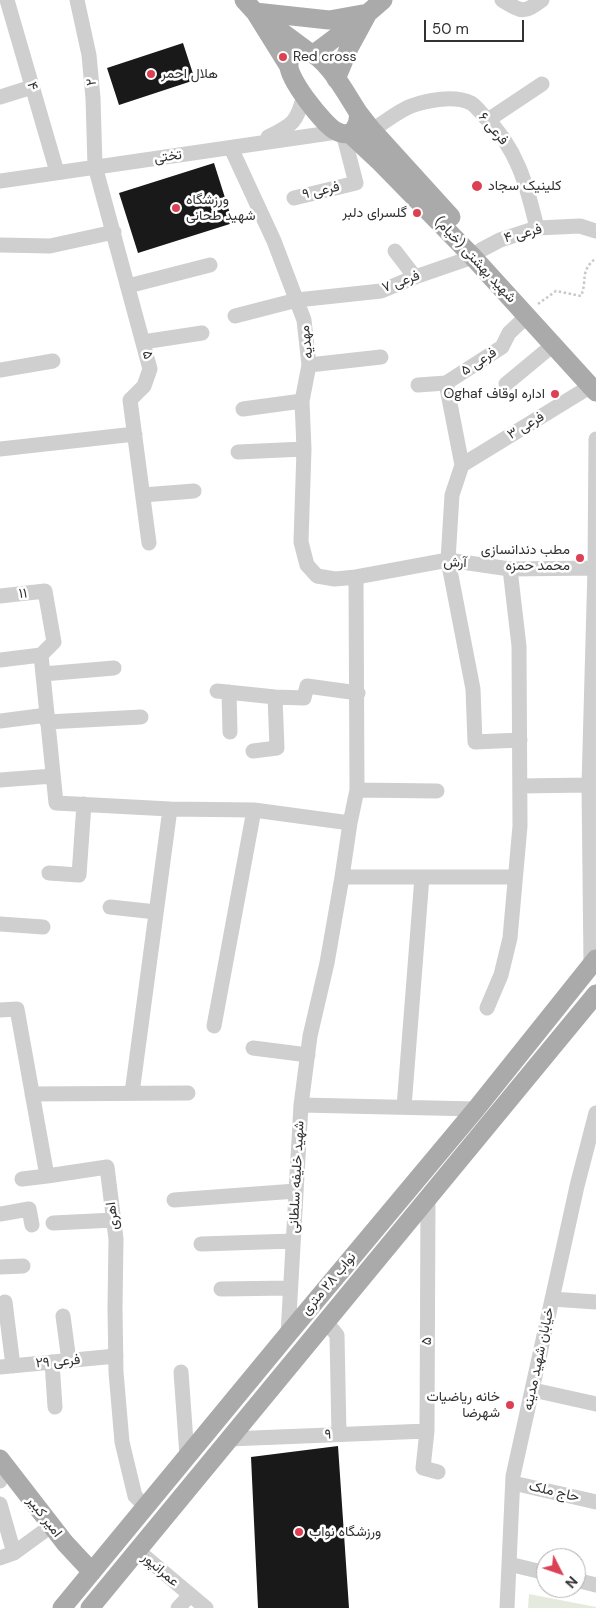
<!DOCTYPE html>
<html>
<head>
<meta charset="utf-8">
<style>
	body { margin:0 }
	#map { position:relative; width:596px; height:1608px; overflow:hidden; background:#fff; font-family:"DM Sans",sans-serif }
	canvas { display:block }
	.north { position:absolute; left:536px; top:1548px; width:50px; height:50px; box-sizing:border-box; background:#fff; border:1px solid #adadad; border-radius:50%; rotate:131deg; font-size:14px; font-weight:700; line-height:20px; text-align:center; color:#323232 }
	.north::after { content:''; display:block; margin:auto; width:18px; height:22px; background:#dc4053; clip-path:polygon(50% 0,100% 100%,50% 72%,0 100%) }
	.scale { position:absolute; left:424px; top:20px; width:100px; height:22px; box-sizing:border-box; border:2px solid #323232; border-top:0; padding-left:6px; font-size:15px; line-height:18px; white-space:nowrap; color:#323232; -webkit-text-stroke:4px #fff; paint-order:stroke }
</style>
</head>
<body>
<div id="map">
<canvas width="596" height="1608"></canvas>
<div class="north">N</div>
<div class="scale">50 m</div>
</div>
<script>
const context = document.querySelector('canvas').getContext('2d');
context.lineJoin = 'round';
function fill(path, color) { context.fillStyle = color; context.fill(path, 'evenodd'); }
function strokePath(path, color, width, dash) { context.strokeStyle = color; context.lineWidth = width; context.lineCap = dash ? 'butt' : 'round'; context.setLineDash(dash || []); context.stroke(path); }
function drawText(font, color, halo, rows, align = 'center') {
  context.font = font + ' "DM Sans",Vazirmatn,sans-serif'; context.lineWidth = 5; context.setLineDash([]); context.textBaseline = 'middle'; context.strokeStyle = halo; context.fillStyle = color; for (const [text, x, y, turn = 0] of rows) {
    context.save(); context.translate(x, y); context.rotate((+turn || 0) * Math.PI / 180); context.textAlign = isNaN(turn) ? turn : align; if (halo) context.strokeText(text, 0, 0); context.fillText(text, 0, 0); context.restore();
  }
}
fill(new Path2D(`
	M529 1594 596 1607V1608H528Z`), '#e5eade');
fill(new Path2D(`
	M183 43 195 80 119 105 107 68Z
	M214 163 233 223 138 253 119 193Z
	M338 1446 349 1608H258L251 1457Z`), '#191919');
strokePath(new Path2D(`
	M538 304 556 291 581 296C588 279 579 272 596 258`), '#c9c9c9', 2.5, [2.5, 2.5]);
strokePath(new Path2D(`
	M7 0 57 172
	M77 0 89 55 93 98 95 166 150 369 144 386 130 400 149 543
	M502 0C522 12 523 14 542 0
	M0 97 32 87
	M488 120 542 84
	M372 130C384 123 398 111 411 106 428 100 454 95 471 103 476 106 480 112 484 116 517 147 527 186 537 228
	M268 137C292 125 297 123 304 95
	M231 148 274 241 304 320 309 365 302 401 304 449 301 542 307 565 317 576 335 579 356 577 448 560 510 569 595 568
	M0 181 337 132
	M294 198 356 183 343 133
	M0 245 50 246 114 232
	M481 250 500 240 537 228 580 226 596 231
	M395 251 415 277
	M128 286 210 265
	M235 316 297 300 381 291 415 277 473 257
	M143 342 202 333
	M309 365 381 357
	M0 370 53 361
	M446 383 462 465 452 495 448 560 473 689 475 742 520 740
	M506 384 553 345
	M418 385 446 383 502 347 509 333 527 316
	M243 409 302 401
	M0 449 135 434
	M238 452 304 449
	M462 465 591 386
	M143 495 194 491
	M0 596 45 591 54 642 41 655 0 660
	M41 655 56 803 170 809 254 810 350 823
	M43 674 114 668
	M217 691 275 697 304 698 307 686 358 693
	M229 692 230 732
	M0 721 47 715
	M47 722 141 717
	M253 751 277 748 275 697
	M0 780 53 776
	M520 786 589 785
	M357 790 437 791
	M49 873 79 875 84 804
	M342 877H515
	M110 907 156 912
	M0 924 43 927
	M591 965 589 785 595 568 596 439
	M487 1008 501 975 510 938 520 826 519 646 510 569
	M0 1010 17 1009 47 1176 107 1167 116 1239 115 1308 116 1372 122 1442 135 1496 146 1507
	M214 1026 254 810
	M253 1048 308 1055
	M132 1093 170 809
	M32 1094 188 1093
	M301 1105 476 1109
	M404 1107 422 877
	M22 1179 47 1176
	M428 1198 427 1431 423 1468 438 1472
	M174 1200 296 1191
	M0 1214 29 1209 32 1225
	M53 1223 114 1220
	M201 1244 293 1241
	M0 1267 23 1266
	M221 1289 290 1288
	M552 1299 596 1302
	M5 1302 13 1366
	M63 1316 69 1361
	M326 1322 337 1335 339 1434
	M288 1334 301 1105 310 1036 327 963 342 877 350 823 357 790 356 577
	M52 1362 55 1407
	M0 1367 116 1356
	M181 1372 187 1456
	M533 1390 596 1404
	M229 1439 427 1431
	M0 1481 5 1466
	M513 1483 596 1502
	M0 1504 14 1553
	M137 1550 206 1608
	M0 1558 14 1553 51 1526
	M509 1564 546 1573
	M576 1580 596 1585
	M178 1608 190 1595
	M507 1608 513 1476 577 1186 596 1113`), '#cfcfcf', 15);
strokePath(new Path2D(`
	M244 0 255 12 288 65
	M255 12 329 20 368 13 383 0
	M264 19 306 50
	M306 50C328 59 345 92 358 112 360 125 352 140 336 131 324 125 289 80 289 66 288 56 296 51 306 50Z
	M315 53 368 13 349 48 336 79
	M358 112 372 130 451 217
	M349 133 380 162 473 257 596 392
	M0 1459 65 1543 92 1572
	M62 1608 288 1334 476 1109 596 959
	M90 1608 596 994`), '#aaa', 19);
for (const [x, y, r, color] of [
	[283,57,5,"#dc4053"],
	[151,74,5,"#dc4053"],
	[477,186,6,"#dc4053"],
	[176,208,5,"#dc4053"],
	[417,213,5,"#dc4053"],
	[555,394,5,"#dc4053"],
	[580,558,5,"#dc4053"],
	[510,1405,5,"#dc4053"],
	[299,1532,5,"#dc4053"]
]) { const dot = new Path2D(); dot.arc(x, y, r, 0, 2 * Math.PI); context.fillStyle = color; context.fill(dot); strokePath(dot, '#fff', 2); }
drawText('14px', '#323232', '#fff', [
	["Red cross",293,57],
	["هلال احمر",161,74],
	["کلینیک سجاد",488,186],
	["ورزشگاه",186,200],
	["شهید طحانی",186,216],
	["گلسرای دلبر",407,213,"right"],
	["Oghaf اداره اوقاف",545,394,"right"],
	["مطب دندانسازی",570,550,"right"],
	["محمد حمزه",570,566,"right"],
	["خانه ریاضیات",500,1397,"right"],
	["شهرضا",500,1413,"right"],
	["ورزشگاه نواب",309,1532]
], 'left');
drawText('14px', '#323232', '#fff', [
	["۲",92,82,-96],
	["۴",32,86,74],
	["فرعی ۶",493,129,50],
	["تختی",168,157,-8],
	["فرعی ۹",321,191,-13],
	["فرعی ۴",523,234,-15],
	["شهید بهشتی (خیام)",475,260,47],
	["فرعی ۷",401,282,-20],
	["مهدیه",307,342,-97],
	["۵",147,355,75],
	["فرعی ۵",479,362,-33],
	["فرعی ۳",526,426,-31],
	["آرش",455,563,2],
	["۱۱",23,594,-6],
	["شهید خلیفه سلطانی",297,1177,-87],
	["اهری",113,1216,-97],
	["نواب ۲۸ متری",329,1284,-50],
	["۵",427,1341,-90],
	["خیابان شهید مدینه",539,1359,-78],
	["فرعی ۲۹",58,1362,-5],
	["۹",328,1435,-2],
	["حاج ملک",554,1492,13],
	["امیر کبیر",44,1517,52],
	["عمرانپور",160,1570,41]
]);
</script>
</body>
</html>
